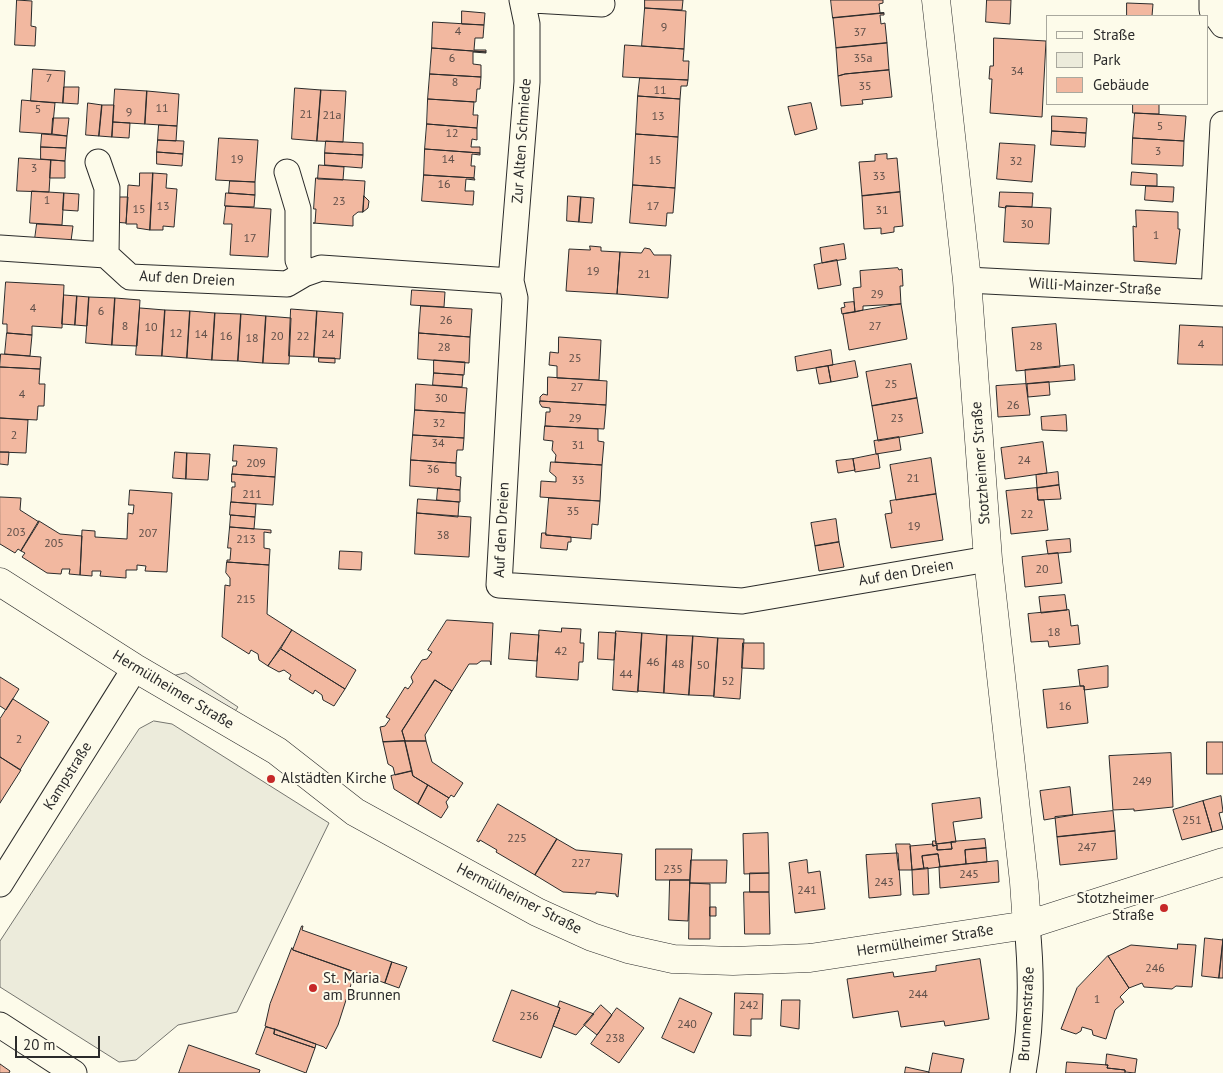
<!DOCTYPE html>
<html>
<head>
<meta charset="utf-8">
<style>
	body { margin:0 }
	#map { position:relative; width:1223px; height:1073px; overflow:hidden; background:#fdfbea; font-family:"PT Sans",sans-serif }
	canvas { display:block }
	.legend { position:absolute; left:1046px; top:15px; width:162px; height:90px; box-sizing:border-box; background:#fdfbea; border:1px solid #a9a89e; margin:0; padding:6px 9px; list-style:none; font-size:15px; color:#2b2b2b }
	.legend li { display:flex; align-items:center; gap:10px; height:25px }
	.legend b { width:25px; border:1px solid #a9a89e }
	.scale { position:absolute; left:15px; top:1036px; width:85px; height:22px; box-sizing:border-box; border:2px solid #2b2b2b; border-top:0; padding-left:6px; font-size:15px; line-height:18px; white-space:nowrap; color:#2b2b2b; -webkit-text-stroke:4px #fdfbea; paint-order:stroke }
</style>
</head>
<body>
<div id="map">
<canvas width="1223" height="1073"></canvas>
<ul class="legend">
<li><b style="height:6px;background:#fdfbea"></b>Straße</li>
<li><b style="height:14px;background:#ecebdb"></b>Park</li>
<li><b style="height:14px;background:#f2b8a0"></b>Gebäude</li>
</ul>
<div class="scale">20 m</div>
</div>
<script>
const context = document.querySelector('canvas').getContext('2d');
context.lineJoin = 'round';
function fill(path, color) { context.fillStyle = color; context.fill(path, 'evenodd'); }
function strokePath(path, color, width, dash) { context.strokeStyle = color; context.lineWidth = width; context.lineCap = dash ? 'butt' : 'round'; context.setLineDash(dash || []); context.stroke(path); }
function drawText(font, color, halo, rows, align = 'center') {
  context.font = font + ' "PT Sans",sans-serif'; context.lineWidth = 4; context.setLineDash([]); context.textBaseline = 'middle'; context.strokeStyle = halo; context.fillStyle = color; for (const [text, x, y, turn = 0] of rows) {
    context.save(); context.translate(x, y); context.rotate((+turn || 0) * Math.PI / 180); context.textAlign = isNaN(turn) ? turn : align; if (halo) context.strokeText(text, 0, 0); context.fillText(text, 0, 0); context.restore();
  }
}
const green = new Path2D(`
	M154 721 172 724 329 823 237 1012 178 1025 136 1060 119 1062 0 987V941L139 729Z`);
fill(green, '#ecebdb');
strokePath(green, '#74746e', 1);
const parking = new Path2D(`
	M186 673 238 707 233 714 173 676Z`);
fill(parking, '#eceadb');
strokePath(parking, '#74746e', 1);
const building = new Path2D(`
	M17 0 32 1 31 26 36 27 35 46 15 45Z
	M645 0H683L682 10 645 8Z
	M831 0H883V3L879 4 880 13H884L833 18Z
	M987 0H1011L1010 24 986 22Z
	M1127 3 1153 4 1152 16H1127Z
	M645 8 686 11 684 49 642 46Z
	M462 11 485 13 484 25 462 24Z
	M884 13V15H880L881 24 885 23 887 43 836 48 833 18Z
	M433 22 484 25 483 38H475L474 50H486V52L432 48Z
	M994 38 1046 41 1042 117 990 113 992 79H989L990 66H993Z
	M887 43 889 70 845 74 838 76 836 48Z
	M625 45 684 49 683 61H689L688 80 623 77Z
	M432 48 486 52V53L473 52V64L481 65V77L430 74Z
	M33 69 65 71 63 103 31 101Z
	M889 70 892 97 862 100 863 104 841 106 838 76 845 74Z
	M430 74 481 77 480 89H477L476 102 428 99Z
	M640 78 688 80 687 86H681L680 99 638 96Z
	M64 87H79L78 104 63 103Z
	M295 88 321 90 317 141 292 139Z
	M115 89 147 91 145 124 113 122Z
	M321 90 346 91 343 142 317 141Z
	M147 91 179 94 177 126 145 124Z
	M638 96 680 99 678 137 636 134Z
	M428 99 474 102 473 115H478L477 128 427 124Z
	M22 100 55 103 52 134 20 132Z
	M88 103 102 105 99 136 86 135Z
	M811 103 817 129 795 135 788 107Z
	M1133 104H1159V114L1133 113Z
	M102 105H114L112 137 99 136Z
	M1135 113 1186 116 1184 141 1133 138Z
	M1052 116 1087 118 1086 133 1052 131Z
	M53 118H69L67 136 52 134Z
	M113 122 130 123 129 138 112 137Z
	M427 124 477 128V140L472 139 471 147H480V153L425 149Z
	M159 125 177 126 176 141 158 140Z
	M1052 131 1086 133 1085 147 1051 145Z
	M42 134 67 136 66 148 41 147Z
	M636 134 678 137 675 188 633 185Z
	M219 138 258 140 255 182 216 180Z
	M1133 138 1184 141 1183 166 1132 164Z
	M158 140 184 141 183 154 157 152Z
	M326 141 363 143V155L325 153Z
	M1000 143 1035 145 1032 182 997 179Z
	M41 147 66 148 65 161 41 159Z
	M425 149 480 153V155L472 154 471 166H475L474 178 424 175Z
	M157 152 183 154 182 166 157 164Z
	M325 153 363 155 362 168 325 165Z
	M887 154V159L897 158 900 192 862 196 859 162 875 161V155Z
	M19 158 51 160 49 192 17 191Z
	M51 160 65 161V178H50Z
	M319 165 344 167 343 180 318 179Z
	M1132 172 1157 174V186L1131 185Z
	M140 173H153L150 230 137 228V224H126L128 185 139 186Z
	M153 173 167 174 166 188 177 189 174 227 163 226V230H150Z
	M424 175 474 178 475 180 466 179 465 191H474L473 205 422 201Z
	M316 178 365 181 363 212H358L353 216V226L313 223H315L316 209H314Z
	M230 181 255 182V195L229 193Z
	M633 185 675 188 673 213H667L666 226 630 223Z
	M1146 186 1174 187 1173 202 1145 200Z
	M32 191 64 193 62 225 30 223Z
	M900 192 903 226 894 227V232L881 234V228L864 229 862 196Z
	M1000 192 1033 193 1032 207 1006 206V208L999 207Z
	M64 193 79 194 78 211 63 210Z
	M226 193 255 195 254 207 225 206Z
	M364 196 369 201 368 208 363 212Z
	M568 196 581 197 579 222 567 221Z
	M115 197H128L126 223 113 222Z
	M581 197 594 198 592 223 579 222Z
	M226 206 271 209 268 257 230 255 232 224H224Z
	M1006 206 1051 208 1049 244 1004 242Z
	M1136 210 1178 212V229H1180L1176 264 1134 261 1133 226 1136 227Z
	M37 224 73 226 71 241 35 239Z
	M844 244 846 259 822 263 820 248Z
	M590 246 601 247V251L620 252 617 294 566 291 569 249 590 250Z
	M645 248 650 249 654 255H671L668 298 617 294 620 252 641 253Z
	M837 260 841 285 818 289 814 265Z
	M898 268 899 270 902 269 903 286H900L901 304 863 306V310L855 312 853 288 861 287 860 271Z
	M6 282 64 285 62 328 32 326V335L7 333V324H3Z
	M412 290 445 292 444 307 411 305Z
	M64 295 77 296 75 325 62 324Z
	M77 296 89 297 87 326 75 325Z
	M89 297 115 298 112 345 86 343Z
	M115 298 140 300 137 346 112 345Z
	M854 302 855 312 842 314 841 308 845 307 844 303Z
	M901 304 907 339 849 350 843 314Z
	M421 306 472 309 470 337 419 333Z
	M140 308 165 310 162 356 136 355Z
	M291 309 317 311 314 357 289 356Z
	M165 310 190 311 187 358 162 356Z
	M190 311 215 313 212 360 187 358Z
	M317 311 343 313 340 359 314 357Z
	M215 313 241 314 238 361 212 360Z
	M241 314 266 316 263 363 238 361Z
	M266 316 291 318 289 364 263 363Z
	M1056 324 1060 367 1016 371 1012 328Z
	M1180 325 1223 327V365L1178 364Z
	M7 333 32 335 30 356 5 354Z
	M419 333 470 337 469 363 418 359Z
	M559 337 601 340 599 380 557 378V366L549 365 550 352 558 353Z
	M831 350 833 365 797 371 795 357Z
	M1 354 41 357 40 369 0 367Z
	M319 358H335V363L319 362Z
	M434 360 465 362 464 375 434 373Z
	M855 361 858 377 831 382 828 366Z
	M911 364 917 398 872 406 866 372Z
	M1074 365 1075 380 1026 384 1025 370Z
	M828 366 831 382 819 384 816 368Z
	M0 367 40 369 39 384H45L44 406H38L37 420 0 418Z
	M434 373 463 375 462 387 433 385Z
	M548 377 607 381 606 405 540 401V397L543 394 547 395Z
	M1049 382 1050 395 1028 397 1027 384Z
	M416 384 467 388 465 413 415 410Z
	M1026 384 1030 415 998 417 996 386Z
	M917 398 923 433 878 441 872 406Z
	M540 401 606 405 604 429 545 426 546 412H550V408L542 407 540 404Z
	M415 410 465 413 464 438 413 435Z
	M1066 415 1067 431 1042 430 1041 417Z
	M0 418 28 420 26 453 0 452Z
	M545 426 598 429V441L604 442 602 465 555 462 556 455 552 450 553 441 544 440Z
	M413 435 464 438 463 450H457L456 463 411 460Z
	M899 437 901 450 876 454 874 441Z
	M1043 442 1047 473 1005 479 1001 448Z
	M234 445 277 448 275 477 232 474 233 466H236L237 461H233Z
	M0 452H9L8 465 0 464Z
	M175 452 187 453 186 479 173 478Z
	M187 453 210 454 208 480 186 479Z
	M876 454H878L880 468 855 472 853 459Z
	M931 458 936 494 896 500 890 465Z
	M853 459 855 470 838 473 836 461Z
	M411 460 456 463V476L461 477 460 490 410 486Z
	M551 462 602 465 600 501 540 497 541 481 556 482V477L550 472Z
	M1058 472 1059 485 1037 488 1036 475Z
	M232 474 275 477 273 505 231 502 232 487H235V482H232Z
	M1059 485 1061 499 1038 500 1037 488Z
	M438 488 460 490V502L437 500Z
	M1037 488 1038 500H1044L1048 530 1011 534 1006 491Z
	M130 490 172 493 167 572 145 571 146 566 137 565V570H126V578L100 576 101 571H92V576L80 575 82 530 95 531V537L127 539 128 513 133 514 134 505H129Z
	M936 494 943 540 891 548 885 514 892 513 890 501Z
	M0 497 21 498 20 510 39 522 21 551 18 549 15 553 0 544Z
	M549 498 600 501 598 525 592 524 591 539 546 535Z
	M418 499 459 502 458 517 417 513Z
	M231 502 256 504 255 517 230 515Z
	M417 513 471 517 469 557 415 554Z
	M231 515 255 517 254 529 230 527Z
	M836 519 839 542 815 546 811 523Z
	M39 521 60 534 82 536 80 575 69 574 70 569H62L61 574 47 573 22 557 25 553 21 551Z
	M230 527 271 530V533L264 532V548L270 549 269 565 227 562V560H230L231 548H228Z
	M542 533H546V535L571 537V542H568L567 550 541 548Z
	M1070 539 1071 552 1048 554 1046 541Z
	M839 542 844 567 819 571 815 546Z
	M340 551 362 552 361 570 339 569Z
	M1058 553 1062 583 1025 587 1022 557Z
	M227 562 269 565 267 614 292 630 268 666 259 660 258 654 251 650 249 654 222 637 225 585 230 586V578L226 573Z
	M1065 595 1067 610 1041 613 1039 597Z
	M1069 610 1071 626 1078 625 1080 644 1049 647 1048 641 1031 642 1028 614Z
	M447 620 493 623 491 665 490 661H481L477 664H469L452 691 435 680 402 731 405 741 383 742 380 727 385 726 390 719 386 717 405 687 408 689 413 682 411 677 422 660 427 659 432 652 428 650Z
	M562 628 581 629 580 643H584L583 662H579L578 680 536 677 539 630 561 632Z
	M292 630 356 670 345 689 281 649Z
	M616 631 642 633 638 692 613 690Z
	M599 632 616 633 614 660 598 659Z
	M511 633 539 635 537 661 509 659Z
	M642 633 667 635 664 693 638 691Z
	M667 635 693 636 689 695 664 693Z
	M693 636 718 638 714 696 689 695Z
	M718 638 744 639 740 699 714 697Z
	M743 643H764V669L742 668Z
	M281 649 345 689 334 706 323 700 322 695 315 690 313 694 289 679 291 675 284 670 279 672 268 666Z
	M1108 666V687L1084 690V686H1080L1078 670Z
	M0 677 19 689 6 710 0 706Z
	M435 680 452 691 425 735 426 741H405L402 731Z
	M1080 686H1084L1088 723 1047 728 1043 690Z
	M13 699 49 722 20 770 0 757V719Z
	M405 741H426L432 762 463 783 454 797 451 795 449 798 413 776Z
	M405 741 412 771 395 775 393 767 388 764 383 742Z
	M1207 742H1223V774H1207Z
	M1171 753 1173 807 1134 811V809L1113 810 1109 756Z
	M0 757 21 770 0 803Z
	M412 771 413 776 428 785 418 804 394 789 391 776Z
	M428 785 449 798 446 802 448 807 441 818 418 804Z
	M1070 787 1073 815 1044 820 1040 791Z
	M1221 796 1223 812 1219 813 1223 829 1212 832 1203 801Z
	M980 798 982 818 953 822 956 842 936 844 932 804Z
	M1203 801 1212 832 1182 840 1173 810Z
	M498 804 557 839 535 875 496 852 497 850 480 840 479 842 477 841Z
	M1113 811 1115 831 1057 837 1055 817Z
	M1115 831 1117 859 1060 865 1057 837Z
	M768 833 769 873 744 874 743 834Z
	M557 839 576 850 622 854 618 897 616 896V894L596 892V894L563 892 535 875Z
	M985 839 986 848 965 850 966 864 940 867 938 854 922 856 924 869 912 870 910 846 933 844V846L937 845V850L952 849 951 842Z
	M933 841H936V844L951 842 952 849 937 850V845L933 846Z
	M896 844H910L912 870H899Z
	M986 848 987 862 966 864 965 850Z
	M656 849H692L690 880H656Z
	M897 853H898L901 895 869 898 866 855Z
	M938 854 940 867 924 869 922 856Z
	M691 860H727L726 883H690Z
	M807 860 808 873 820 871 825 909 795 913 789 863Z
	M998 861 999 882 940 888 939 867Z
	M928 868 929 894 913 895 912 870Z
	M750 873H769V892H750Z
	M670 880H690L688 921 669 920Z
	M690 883 710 884V939H689Z
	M744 892H769L770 934H745Z
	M710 907H716V916H710Z
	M302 926H303L302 930 392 962 385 983 293 950Z
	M1205 938 1223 940 1219 978 1202 976Z
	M1223 939V978H1219Z
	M1178 944 1196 945 1192 987 1176 986 1172 989 1144 987 1142 983 1129 988 1108 956 1131 945 1177 949Z
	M292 948 293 950 355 972 338 1025 326 1049 324 1047 265 1026 270 1004Z
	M1108 956 1129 988 1120 997 1124 1002 1115 1010 1106 1039 1093 1035 1092 1030 1082 1027 1081 1031 1076 1034 1061 1029 1077 988Z
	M980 959 989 1019 945 1026 944 1021 901 1027 898 1011 853 1018 847 979 893 972 894 977 936 971V966Z
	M392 962 407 967 399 988 385 983Z
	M512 990 560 1008 541 1058 493 1041Z
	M735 993 763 994 762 1019H751V1036L734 1035Z
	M680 998 712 1013 694 1053 662 1038Z
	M782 1000H800L799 1029 781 1026Z
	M560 1001 594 1014 576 1035 553 1026 560 1008 558 1007Z
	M601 1005 612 1015 597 1035 584 1025Z
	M617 1008 644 1028 619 1063 591 1044Z
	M266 1027 275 1029 274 1034 315 1048 306 1073 256 1054Z
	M275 1029 316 1044 315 1048 274 1034Z
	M189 1045 260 1070 259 1073H179Z
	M933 1053 964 1059 961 1073H929Z
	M1107 1054 1137 1059 1135 1073 1125 1072V1070L1107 1068 1108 1065H1106Z
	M1067 1062 1108 1065 1107 1068 1125 1070V1073H1066Z
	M0 1064 10 1071 9 1073H0Z
	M906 1067 929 1072V1073H905Z`);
fill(building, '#f2b8a0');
strokePath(building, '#2b2b2b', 1);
const minor = new Path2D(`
	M522 0 527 24V82L511 281 515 298 499 585 742 601 988 559
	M533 0 602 4
	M1212 0V10L1223 25
	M98 162 107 188 106 255
	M287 172 298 209V260L304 274
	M0 248 106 255 130 277 287 284 304 274 321 268 511 281
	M967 280 1223 293
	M1214 292 1223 124
	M0 884 135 668
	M0 1025 74 1073
	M1023 1073C1032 1024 1032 975 1027 925`);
const tertiary = new Path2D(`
	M936 0 967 280 988 559 1024 882 1027 925
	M0 582 135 668 277 751 355 812 537 912 592 937 628 949 673 959 733 961 810 958 1027 925 1223 862`);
strokePath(minor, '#2b2b2b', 27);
strokePath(tertiary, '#2b2b2b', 29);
strokePath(minor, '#fdfbea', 25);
strokePath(tertiary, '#fdfbea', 28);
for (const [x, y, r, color] of [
	[271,779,5,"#c62828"],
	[1164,908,5,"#c62828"],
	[313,988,5,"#c62828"]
]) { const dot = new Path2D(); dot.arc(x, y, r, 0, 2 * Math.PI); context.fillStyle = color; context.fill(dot); strokePath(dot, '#fdfbea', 2); }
drawText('12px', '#5d4e48', null, [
	["9",664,28],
	["4",458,32],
	["37",860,33],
	["6",452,59],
	["35a",863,59],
	["34",1017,72],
	["7",49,79],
	["8",455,83],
	["35",865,87],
	["11",660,91],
	["11",162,109],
	["5",38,110],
	["9",129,113],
	["21",306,115],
	["21a",332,116],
	["13",658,117],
	["5",1160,127],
	["12",452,134],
	["3",1158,152],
	["19",237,160],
	["14",448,160],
	["15",655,161],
	["32",1016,162],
	["3",34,169],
	["33",879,177],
	["16",444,185],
	["1",47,201],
	["23",339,202],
	["13",163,207],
	["17",653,207],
	["15",139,210],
	["31",882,211],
	["30",1027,225],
	["1",1156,236],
	["17",250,239],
	["19",593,272],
	["21",644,275],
	["29",877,295],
	["4",33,309],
	["6",101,312],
	["26",446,321],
	["8",125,327],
	["27",875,327],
	["10",151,328],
	["12",176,334],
	["14",201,335],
	["24",328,335],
	["16",226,337],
	["20",277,337],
	["22",303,337],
	["18",252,339],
	["4",1201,345],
	["28",1036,347],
	["28",444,348],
	["25",575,359],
	["25",891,385],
	["27",577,388],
	["4",22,395],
	["30",441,399],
	["26",1013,406],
	["29",575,419],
	["23",897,419],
	["32",439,424],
	["2",14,436],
	["34",438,444],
	["31",578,446],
	["24",1024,461],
	["209",256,464],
	["36",433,470],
	["21",913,479],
	["33",578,481],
	["211",252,495],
	["35",573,512],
	["22",1027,515],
	["19",914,527],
	["203",16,533],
	["207",148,534],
	["38",443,536],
	["213",246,540],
	["205",54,544],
	["20",1042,570],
	["215",246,600],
	["18",1054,633],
	["42",561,652],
	["46",653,663],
	["48",678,665],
	["50",703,666],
	["44",626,675],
	["52",728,682],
	["16",1065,707],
	["2",19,740],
	["249",1142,782],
	["251",1192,821],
	["225",517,839],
	["247",1087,848],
	["227",581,864],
	["235",673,870],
	["245",969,875],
	["243",884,883],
	["241",807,891],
	["246",1155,969],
	["244",918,995],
	["1",1097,1000],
	["242",749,1006],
	["236",529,1017],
	["240",687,1025],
	["238",615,1039]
]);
drawText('15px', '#2b2b2b', '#fdfbea', [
	["Zur Alten Schmiede",522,141,-86],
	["Auf den Dreien",187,279,3],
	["Willi-Mainzer-Straße",1095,287,3],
	["Stotzheimer Straße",981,463,-94],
	["Auf den Dreien",502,530,-87],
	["Auf den Dreien",906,573,-10],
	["Hermülheimer Straße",173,690,31],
	["Kampstraße",68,776,-58],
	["Hermülheimer Straße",519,899,27],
	["Hermülheimer Straße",925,941,-9],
	["Brunnenstraße",1027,1014,-87]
]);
drawText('15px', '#2b2b2b', '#fdfbea', [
	["Alstädten Kirche",281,779],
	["Stotzheimer",1154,899,"right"],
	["Straße",1154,916,"right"],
	["St. Maria",323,979],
	["am Brunnen",323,996]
], 'left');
</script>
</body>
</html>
